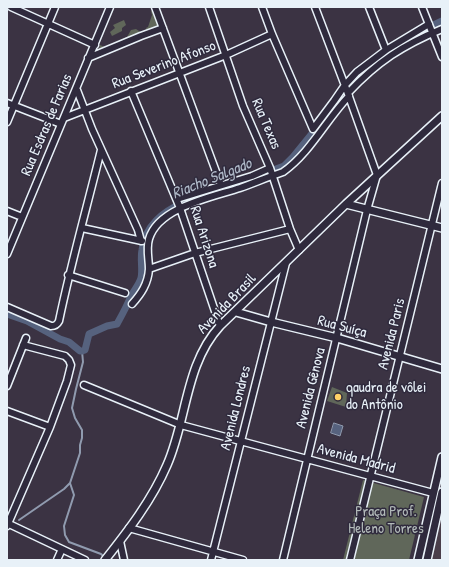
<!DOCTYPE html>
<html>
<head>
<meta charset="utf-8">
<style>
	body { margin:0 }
	#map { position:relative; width:449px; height:567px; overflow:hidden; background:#3b3343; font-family:"Patrick Hand",sans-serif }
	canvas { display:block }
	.frame { position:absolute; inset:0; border:8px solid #e8f1f8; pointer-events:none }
</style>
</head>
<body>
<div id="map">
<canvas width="449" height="567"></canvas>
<div class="frame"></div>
</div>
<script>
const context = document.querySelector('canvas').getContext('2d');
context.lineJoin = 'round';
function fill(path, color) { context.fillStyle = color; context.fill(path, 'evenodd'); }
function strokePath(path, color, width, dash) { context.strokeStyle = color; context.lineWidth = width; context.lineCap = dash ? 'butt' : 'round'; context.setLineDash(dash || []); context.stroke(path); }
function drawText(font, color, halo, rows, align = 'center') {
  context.font = font + ' "Patrick Hand",sans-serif'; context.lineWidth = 3; context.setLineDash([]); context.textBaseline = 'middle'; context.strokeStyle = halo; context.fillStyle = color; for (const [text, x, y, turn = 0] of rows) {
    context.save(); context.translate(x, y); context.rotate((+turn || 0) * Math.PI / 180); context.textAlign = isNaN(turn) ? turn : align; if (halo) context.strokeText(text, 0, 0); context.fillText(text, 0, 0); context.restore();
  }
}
fill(new Path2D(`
	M442 502V560H427Z`), '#4a3e4a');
fill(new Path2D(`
	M151 11H152L159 26 147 31 146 28 148 27 152 15Z
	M124 20 126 25 122 28V31L112 36 110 32 115 28 113 25Z
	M136 29 142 33 99 50 100 45 105 47 127 37 131 30Z
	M332 387 347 393 346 407 327 401Z
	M363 480 424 497 409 560H343Z`), '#60675a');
const water = new Path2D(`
	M334 423 343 426 340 436 331 433Z`);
fill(water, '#56627e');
strokePath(water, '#909baf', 1);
strokePath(new Path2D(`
	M82 351 83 362 76 389 72 408 75 418 82 430V438L80 445V453L70 483 74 495 64 526 65 535 69 542 101 554 105 558
	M19 520 64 489 70 483`), '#909baf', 2);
strokePath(new Path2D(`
	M417 33 442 21
	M257 176 284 166 293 157 319 125
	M7 314 27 321 60 339 69 342 80 351H82L85 350 89 334 107 326 117 324C122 315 127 306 131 296 134 290 139 285 141 278 143 269 140 259 142 250 145 225 163 212 184 202L241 182`), '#56627e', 7);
const minor = new Path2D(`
	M11 7 95 45
	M155 7 221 185
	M209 7 243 106 270 168 290 229 299 250
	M262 7 272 34 313 129 334 101 345 85 357 72 386 50 429 24
	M369 7 386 50
	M422 7 442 57
	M88 58 141 36 163 28
	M77 90 92 129 138 230 141 241
	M131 91 180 208 220 326
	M348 93C377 62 403 45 442 29
	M7 103 61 124
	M64 118 226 55 272 34
	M7 122 55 7
	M177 199 252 176 270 168
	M7 211 22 217
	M82 228 142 241
	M7 254 110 7
	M149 269 195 253 290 229
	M68 275 125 293
	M132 304C141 294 148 284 149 269 149 259 146 249 149 239 158 207 213 197 240 188 254 183 268 177 283 172 310 153 326 120 349 96
	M7 307 51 326C55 326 57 325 59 321 71 263 87 207 101 150
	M84 385 181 425 433 493
	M7 386 26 338
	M7 411 50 427
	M7 523 85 560
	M7 526 50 427 67 381 71 365 69 360 65 356 23 345
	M129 528 243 560
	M120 541 124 560
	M57 560 62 549
	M211 560 286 263
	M283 560 367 210 377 175 347 91 315 7
	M350 560 442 183`);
const tertiary = new Path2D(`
	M346 204 442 228
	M236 312 271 322 337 338 442 369
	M105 560C128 531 152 500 167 465 187 420 185 364 220 326L346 204 442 116
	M418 560 442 457
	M427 560 442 492`);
strokePath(minor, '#e8f1f8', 9);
strokePath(tertiary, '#e8f1f8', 10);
strokePath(minor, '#2f2a3d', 6);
strokePath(tertiary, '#2f2a3d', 7);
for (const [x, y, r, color] of [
	[338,397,4,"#ffd166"]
]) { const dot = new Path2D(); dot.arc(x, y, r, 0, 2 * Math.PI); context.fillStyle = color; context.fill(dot); strokePath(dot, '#2f2a3d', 1.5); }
drawText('15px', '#e8f1f8', '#2f2a3d', [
	["Rua Severino Afonso",164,65,-21],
	["Rua Texas",266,124,67],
	["Rua Esdras de Farias",47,125,-67],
	["Rua Arizona",204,237,72],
	["Avenida Brasil",227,304,-46],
	["Rua Suíça",342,327,15],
	["Avenida Paris",392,334,-76],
	["Avenida Gênova",311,388,-76],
	["Avenida Londres",236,408,-76],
	["Avenida Madrid",356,459,15]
]);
drawText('15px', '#e8f1f8', '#2f2a3d', [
	["qaudra de vôlei",346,388],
	["do Antônio",346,405]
], 'left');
drawText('15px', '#b2bab9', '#2f2a3d', [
	["Praça Prof.",386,512],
	["Heleno Torres",386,529]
]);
drawText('italic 16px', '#aeb8c7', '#2f2a3d', [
	["Riacho Salgado",212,179,-22]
]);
</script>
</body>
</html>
